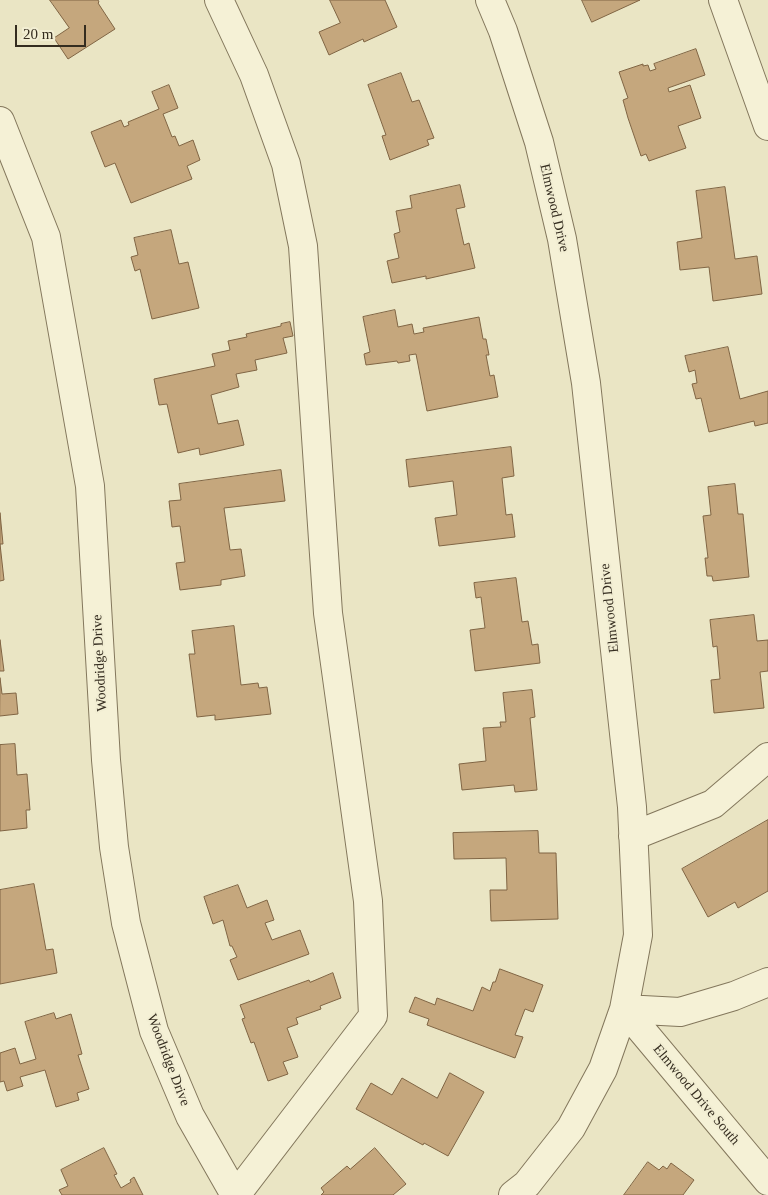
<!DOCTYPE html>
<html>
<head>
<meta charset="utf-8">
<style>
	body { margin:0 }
	#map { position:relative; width:768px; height:1195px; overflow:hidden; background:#eae5c4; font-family:Georgia,serif }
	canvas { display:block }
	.scale { position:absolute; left:15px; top:25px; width:71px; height:22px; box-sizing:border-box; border:2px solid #342c1f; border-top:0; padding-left:6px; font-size:15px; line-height:18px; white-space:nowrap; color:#342c1f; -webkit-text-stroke:4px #f2eed3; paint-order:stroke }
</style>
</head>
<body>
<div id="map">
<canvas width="768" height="1195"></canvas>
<div class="scale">20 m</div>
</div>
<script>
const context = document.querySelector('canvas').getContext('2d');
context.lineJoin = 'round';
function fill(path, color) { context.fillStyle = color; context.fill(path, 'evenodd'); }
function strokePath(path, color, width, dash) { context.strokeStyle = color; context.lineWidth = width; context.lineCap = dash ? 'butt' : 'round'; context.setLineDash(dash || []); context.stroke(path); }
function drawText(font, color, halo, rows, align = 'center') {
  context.font = font + ' Georgia,serif'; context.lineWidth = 4; context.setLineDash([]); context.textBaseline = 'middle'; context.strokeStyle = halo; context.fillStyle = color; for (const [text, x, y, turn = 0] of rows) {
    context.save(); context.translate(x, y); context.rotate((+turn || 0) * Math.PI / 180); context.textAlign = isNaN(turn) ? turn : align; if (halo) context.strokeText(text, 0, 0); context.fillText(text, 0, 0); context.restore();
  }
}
const building = new Path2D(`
	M50 0H98L99 2 98 3 115 29 68 59 54 38 69 28Z
	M330 0H385L397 27 364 42 363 39 329 55 319 32 340 23Z
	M582 0H640L592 22Z
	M696 49 705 75 668 88 669 92 690 85 701 118 678 126 686 148 649 161 646 154 641 156 628 118 623 100 628 98 619 72 643 64V66L648 65 650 71 656 69 654 64Z
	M401 73 412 102 419 100 434 138 427 140 429 145 390 160 382 136 386 135 368 85Z
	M169 85 178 108 163 114 172 137 175 136 179 146 193 140 200 160 187 166 192 179 131 203 115 163 105 167 91 132 121 120 124 127 129 125 128 122 159 109 152 92Z
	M460 185 465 207 456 209 464 245 469 243 475 268 426 279V276L392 283 387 261 399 258 394 234 400 232 396 211 412 208 410 196Z
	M725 187 735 259 757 256 762 294 713 301 709 267 680 270 677 242 702 238 696 191Z
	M171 230 179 264 188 262 199 308 152 319 140 269 135 271 131 257 138 255 134 238Z
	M395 310 398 327 412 324 414 334 424 332 423 328 479 317 483 339H486L489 355H486L490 376 494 375 498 397 427 411 416 354 409 355 410 361 398 363 397 361 366 365 364 354 370 352 363 317Z
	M290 322 293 336 283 338 287 353 255 360 257 370 236 374 239 387 211 395 218 424 238 420 244 445 200 455 199 448 178 453 167 404 159 405 154 379 215 366 212 354 230 350 228 341 247 337 246 334 281 326V324Z
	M728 347 740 399 768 391V423L755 426 754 421 709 432 701 398 696 399 692 384 697 383 695 370 689 372 685 356Z
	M511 447 514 476 502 478 506 515 512 514 515 537 439 546 435 518 457 515 453 481 409 487 406 460Z
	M281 470 285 501 224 508 230 550 241 549 245 576 221 580V585L180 590 176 563 185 562 180 526 172 527 169 501 181 500 179 484Z
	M735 484 738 514H743L749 577 713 581 712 576H707L705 558H708L703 516 711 515 708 487Z
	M0 513 3 544H0L4 580 0 581Z
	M516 578 522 622 528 621 532 645 538 644 540 663 475 671 470 630 485 628 481 597 476 598 474 583Z
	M754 615 757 641 768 640V671L760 672 764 708 714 713 711 680 720 679 717 646 713 647 710 620Z
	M234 626 241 685 258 683 259 688 267 687 271 714 215 720V715L197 717 189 654H195L192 631Z
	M0 640 4 671H0Z
	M0 678 2 694 16 693 18 714 0 716Z
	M532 690 535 717 530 718 537 790 515 792 514 785 462 790 459 764 486 761 483 728 501 727 500 722H506L503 693Z
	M15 744 17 775 27 774 30 810H26L27 828 0 831V745Z
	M768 820V891L738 908 735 902 708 917 682 869Z
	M538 831 539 853H556L558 919 491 921 490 890H507L506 858 454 859 453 833Z
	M34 884 46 950 53 949 57 973 0 984V890Z
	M238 885 247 908 267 900 274 920 265 923 272 940 300 930 309 954 238 980 230 960 237 957 232 946H230L223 920 213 924 204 897Z
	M500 969 543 985 533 1012 525 1009 515 1035 523 1037 515 1058 427 1025 429 1019 409 1012 415 997 435 1005 437 998 473 1011 482 987 490 991 493 982H495Z
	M333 973 341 998 320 1006 321 1009 296 1018 298 1024 287 1028 298 1057 283 1062 288 1074 268 1081 254 1042 251 1043 242 1019 245 1018 240 1005 309 980 310 982Z
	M54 1013 56 1019 71 1014 82 1054 78 1055 89 1089 77 1093 79 1100 56 1107 45 1070 20 1077 23 1086 7 1091 4 1081 0 1082V1053L15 1048 20 1064 36 1059 25 1022Z
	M450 1073 484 1092 448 1156 424 1143 423 1145 356 1109 371 1083 392 1095 402 1078 437 1098Z
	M104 1148 117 1174 114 1175 121 1188 131 1182 130 1180 134 1177 143 1195H62L59 1190 68 1186 61 1170Z
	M375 1148 406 1184 393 1195H321L324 1192 321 1188 347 1166 350 1169Z
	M648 1162 659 1170 663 1166 667 1169 671 1163 694 1180 683 1195H624Z`);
fill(building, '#c5a77d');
strokePath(building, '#806544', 1);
const minor = new Path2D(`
	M219 0 254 75 286 164 303 246 328 613 368 901 373 1016 236 1195
	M490 0 503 31 539 142 562 239 586 383 632 807 638 935 624 1009 603 1069 571 1128 527 1184 513 1195
	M723 0 768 126
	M0 121 46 237 90 486 106 760 114 847 126 923 154 1031 190 1116 235 1195
	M633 836 713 804 768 757
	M624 1009 768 1181
	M624 1009 680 1012 734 996 768 982`);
strokePath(minor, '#83775c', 30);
strokePath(minor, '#f5f1d6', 28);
drawText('14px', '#342c1f', '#f2eed3', [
	["Elmwood Drive",554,208,77],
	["Elmwood Drive",610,608,-96],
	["Woodridge Drive",100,663,-93],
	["Woodridge Drive",168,1060,69],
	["Elmwood Drive South",696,1095,50]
]);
</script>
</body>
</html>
